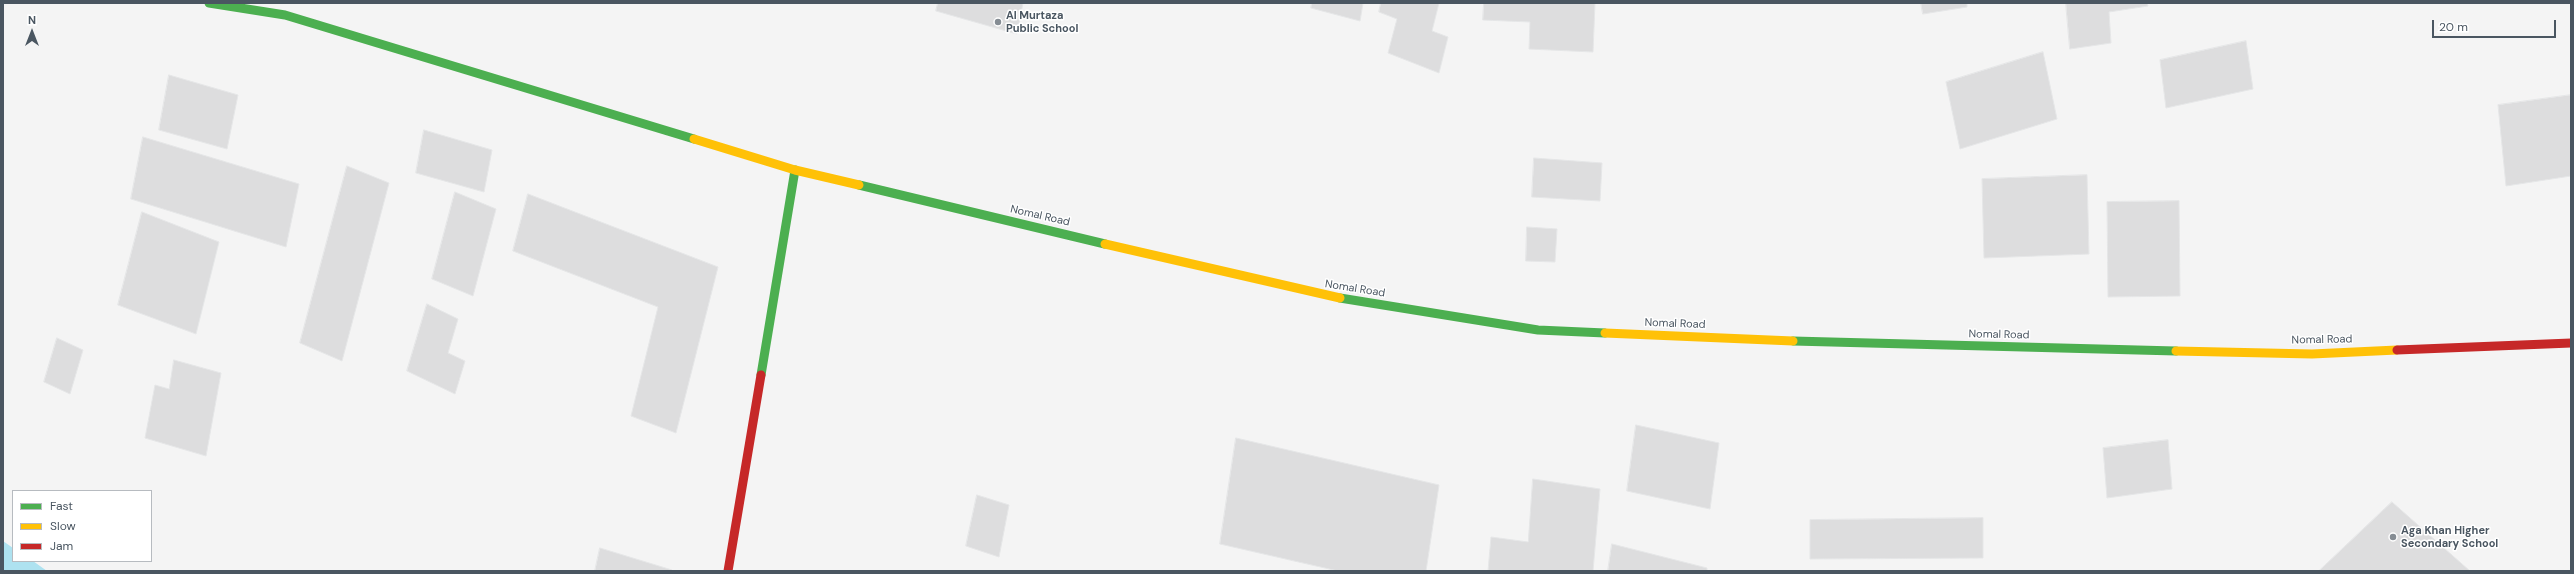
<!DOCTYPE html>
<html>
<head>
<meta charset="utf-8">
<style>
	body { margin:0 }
	#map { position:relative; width:2574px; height:574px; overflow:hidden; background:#f4f4f4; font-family:"DM Sans",sans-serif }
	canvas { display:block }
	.frame { position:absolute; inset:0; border:4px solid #4a5661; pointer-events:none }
	.legend { position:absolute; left:12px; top:490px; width:140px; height:72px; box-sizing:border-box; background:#fff; border:1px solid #b7bbc0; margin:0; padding:5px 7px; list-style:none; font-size:12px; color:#4a5661 }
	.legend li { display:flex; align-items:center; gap:8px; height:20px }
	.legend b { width:20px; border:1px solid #b7bbc0 }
	.north { position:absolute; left:12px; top:12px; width:40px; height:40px; -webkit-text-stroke:3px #fff; paint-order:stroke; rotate:0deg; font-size:11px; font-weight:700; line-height:16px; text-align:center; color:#4a5661 }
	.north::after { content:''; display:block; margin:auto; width:14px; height:18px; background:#4a5661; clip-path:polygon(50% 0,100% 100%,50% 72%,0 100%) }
	.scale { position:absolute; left:2432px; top:20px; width:124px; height:18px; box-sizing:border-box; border:2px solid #4a5661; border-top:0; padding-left:5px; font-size:12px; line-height:14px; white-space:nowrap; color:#4a5661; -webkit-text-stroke:3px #fff; paint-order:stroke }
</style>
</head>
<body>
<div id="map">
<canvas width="2574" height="574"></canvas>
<div class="frame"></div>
<ul class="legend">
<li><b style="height:5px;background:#4caf50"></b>Fast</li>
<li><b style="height:5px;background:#ffc107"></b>Slow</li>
<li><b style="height:5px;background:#c62828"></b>Jam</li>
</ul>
<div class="north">N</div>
<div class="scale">20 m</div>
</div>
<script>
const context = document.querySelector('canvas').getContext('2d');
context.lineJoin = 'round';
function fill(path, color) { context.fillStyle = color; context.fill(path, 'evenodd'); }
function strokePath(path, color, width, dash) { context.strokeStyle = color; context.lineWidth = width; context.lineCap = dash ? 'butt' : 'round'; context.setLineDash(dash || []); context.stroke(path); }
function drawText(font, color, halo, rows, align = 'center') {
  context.font = font + ' "DM Sans",sans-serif'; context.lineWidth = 3; context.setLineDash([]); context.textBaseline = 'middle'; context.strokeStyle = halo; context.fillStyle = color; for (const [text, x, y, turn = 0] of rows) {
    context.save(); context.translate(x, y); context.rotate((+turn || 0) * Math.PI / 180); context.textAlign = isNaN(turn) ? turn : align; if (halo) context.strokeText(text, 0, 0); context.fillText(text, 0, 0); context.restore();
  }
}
fill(new Path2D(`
	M3 541 13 548V561H33L47 571H3Z`), '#aee2f0');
const building = new Path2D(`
	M938 3H1023L1017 34 936 11Z
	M1312 3H1363L1360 21 1311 8Z
	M1381 3H1439L1432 31 1448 37 1439 73 1388 53 1397 19 1379 12Z
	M1484 3H1595L1593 52 1529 49 1530 22 1483 20Z
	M1921 3H1967V7L1923 14Z
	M2066 3H2147L2148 6 2109 12 2111 43 2070 49Z
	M2246 41 2253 89 2166 108 2160 60Z
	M2043 52 2057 119 1960 149 1946 82Z
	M169 75 238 95 227 149 159 130Z
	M2571 95V176L2506 186 2498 105Z
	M424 130 492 150 484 192 416 173Z
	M143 137 299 184 286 247 131 199Z
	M1534 158 1602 163 1600 201 1532 197Z
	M347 166 389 183 342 361 300 343Z
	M2087 175 2089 254 1984 258 1982 179Z
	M455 192 496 209 473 296 432 279Z
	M528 194 718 267 676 433 631 416 658 307 513 251Z
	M2179 201 2180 296 2108 297 2107 202Z
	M142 212 219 242 196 334 118 305Z
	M1527 227 1557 229 1555 262 1526 261Z
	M427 304 458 319 448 353 465 361 455 394 407 371Z
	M57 338 83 350 70 394 44 382Z
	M174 360 221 373 206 456 145 438 155 385 169 389Z
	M1636 425 1719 443 1710 509 1627 491Z
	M1236 438 1439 485 1426 571H1338L1220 544Z
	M2168 440 2172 489 2107 498 2103 448Z
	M1533 479 1600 489 1593 571H1488L1491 537 1528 542Z
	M977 495 1009 505 999 557 966 546Z
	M2392 502 2470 571H2319Z
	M1983 518V558L1810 559V520Z
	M1612 544 1707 568V571H1608Z
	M600 548 672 570 671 571H595Z`);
fill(building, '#ddddde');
strokePath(building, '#e5e6e7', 1);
strokePath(new Path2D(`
	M209 3 285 15 694 139
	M859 185 1105 244
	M1340 298 1538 330 1605 333
	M1793 341 2176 351
	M761 375 795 170`), '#4caf50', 9);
strokePath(new Path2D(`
	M694 139 795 170 859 185
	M1105 244 1340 298
	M1605 333 1793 341
	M2176 351 2312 354 2397 350`), '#ffc107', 9);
strokePath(new Path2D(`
	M2397 350 2571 343
	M728 571 761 375`), '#c62828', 9);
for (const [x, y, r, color] of [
	[998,22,4,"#868d94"],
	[2393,537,4,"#868d94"]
]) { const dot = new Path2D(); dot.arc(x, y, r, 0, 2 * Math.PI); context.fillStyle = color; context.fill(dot); strokePath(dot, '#fff', 1.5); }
drawText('bold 11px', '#4a5661', '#fff', [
	["Al Murtaza",1006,16],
	["Public School",1006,29],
	["Aga Khan Higher",2401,531],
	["Secondary School",2401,544]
], 'left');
drawText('11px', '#4a5661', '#fff', [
	["Nomal Road",1040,216,13],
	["Nomal Road",1355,289,9],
	["Nomal Road",1675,324,2],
	["Nomal Road",1999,335,1],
	["Nomal Road",2322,340,-1]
]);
</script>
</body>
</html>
